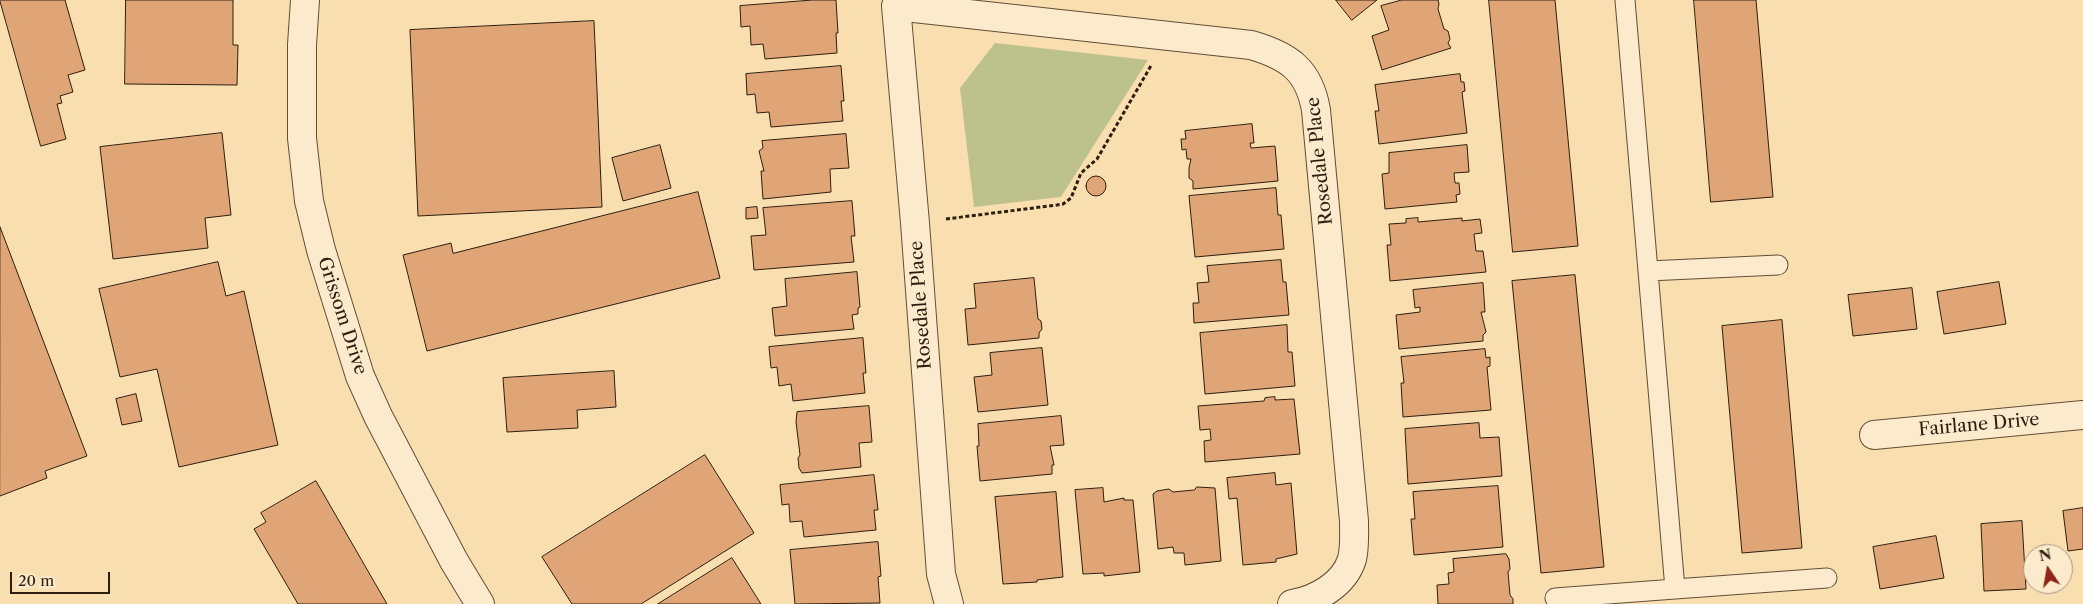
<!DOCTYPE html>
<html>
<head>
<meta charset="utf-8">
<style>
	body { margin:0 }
	#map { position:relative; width:2083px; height:604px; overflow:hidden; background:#f9deb0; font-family:"Libre Caslon Text",serif }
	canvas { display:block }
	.north { position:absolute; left:2023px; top:544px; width:50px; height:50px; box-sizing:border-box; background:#fbeacc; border:1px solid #a99880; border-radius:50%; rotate:348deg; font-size:14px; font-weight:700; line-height:20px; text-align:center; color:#2e1e0f }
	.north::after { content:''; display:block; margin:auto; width:18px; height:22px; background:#8f2418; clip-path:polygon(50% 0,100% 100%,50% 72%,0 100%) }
	.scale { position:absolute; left:10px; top:572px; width:100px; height:22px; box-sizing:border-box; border:2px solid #2e1e0f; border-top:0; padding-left:6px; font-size:15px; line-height:18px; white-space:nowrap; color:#2e1e0f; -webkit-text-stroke:4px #fbeacc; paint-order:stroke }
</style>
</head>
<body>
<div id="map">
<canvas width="2083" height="604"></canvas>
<div class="north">N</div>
<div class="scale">20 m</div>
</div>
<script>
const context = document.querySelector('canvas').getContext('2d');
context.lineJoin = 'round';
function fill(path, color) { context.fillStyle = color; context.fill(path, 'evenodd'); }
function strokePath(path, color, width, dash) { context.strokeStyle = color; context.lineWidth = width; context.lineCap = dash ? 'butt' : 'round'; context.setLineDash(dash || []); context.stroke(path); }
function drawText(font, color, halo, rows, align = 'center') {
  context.font = font + ' "Libre Caslon Text",serif'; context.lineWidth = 4.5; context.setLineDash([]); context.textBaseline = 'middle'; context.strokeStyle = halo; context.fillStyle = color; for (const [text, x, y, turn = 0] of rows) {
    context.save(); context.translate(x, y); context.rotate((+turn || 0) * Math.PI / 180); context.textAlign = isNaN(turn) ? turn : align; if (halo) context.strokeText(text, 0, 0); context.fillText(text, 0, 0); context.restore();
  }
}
fill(new Path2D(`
	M995 43 1148 60 1061 197 974 207 960 88Z`), '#bdc18c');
const building = new Path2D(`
	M0 0H65L85 70 68 75 73 92 60 96 62 103 57 104 66 139 41 146Z
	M126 0H233V45H238L237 85 125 84Z
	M813 0H836L838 33H836L837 53 765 59 763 44 751 45 750 26 741 27 740 6Z
	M1336 0H1377L1352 20Z
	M1402 0H1438L1439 4 1438 9 1444 29 1448 31 1450 39 1448 43 1451 48 1382 70 1372 36 1389 30 1381 6Z
	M1489 0H1555L1578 246 1513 252Z
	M1694 0H1756L1773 197 1711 202Z
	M594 21 602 207 418 216 410 30Z
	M841 66 844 101H841L843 121 771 127 769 112 757 113 755 94 747 95 746 74Z
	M1460 74 1461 82H1464L1465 91 1462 92 1467 133 1379 144 1375 111H1379L1375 85Z
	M1252 124 1254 143H1250L1251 148 1275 146 1278 181 1193 189V181L1189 178V168L1191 159H1187L1186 149 1182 150 1181 139H1186L1185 131Z
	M222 133 231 215 205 218 208 248 113 259 100 147Z
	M846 134 849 168 830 169 831 192 763 199 761 171H764L759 151 763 148 762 141Z
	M660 145 671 188 623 201 612 158Z
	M1467 145 1469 172 1454 173 1455 183H1459L1460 194 1456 195 1457 202 1385 209 1382 174 1389 173V153Z
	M1086 186a10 10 0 1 1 20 0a10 10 0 1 1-20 0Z
	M1276 188 1278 215H1281L1284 249 1195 257 1189 196Z
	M698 192 720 278 427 351 403 255 451 243 453 253Z
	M852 201 855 236H851L854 262 754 270 751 236 766 235 763 208Z
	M757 207 758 218 746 219V208Z
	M1418 218V222L1462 218V221L1480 219 1482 233 1474 234 1476 251H1483L1486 272 1390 281 1387 245H1391L1389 224 1406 223V219Z
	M0 227 87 456 45 471 47 478 0 496Z
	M1281 260 1283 282H1286L1289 315 1194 323 1193 303H1199L1197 283 1209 282 1207 266Z
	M218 262 226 296 244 291 278 445 179 467 157 369 120 377 99 289Z
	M857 272 860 307 858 308V314L852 315 854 329 775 336 772 308 787 306 785 279Z
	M1575 275 1604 567 1541 573 1512 281Z
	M1034 278 1038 319 1041 321 1042 329 1039 333V338L968 345 965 309 976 308 974 284Z
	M1999 282 2006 324 1944 334 1937 292Z
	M1483 283 1485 312H1481L1486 332 1483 335V341L1399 349 1396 315 1420 312V307L1415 308 1413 290Z
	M1912 288 1917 329 1853 336 1848 295Z
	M1782 320 1802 548 1742 553 1722 326Z
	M1287 325 1288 352H1292L1295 386 1205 394 1200 333Z
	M863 338 866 373H863L865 393 793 401 791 384 779 386 777 367 771 368 769 347Z
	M1042 348 1048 405 978 412 974 377 992 375 990 353Z
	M1485 349 1486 358 1490 357V366L1487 367 1491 410 1403 417 1401 383H1404L1401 357Z
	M614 371 616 407 577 410 578 428 507 432 503 378Z
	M136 394 142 421 122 425 116 399Z
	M1275 397V400L1294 399 1300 454 1205 462 1204 441 1211 440 1210 429 1200 430 1198 406 1264 401 1265 398Z
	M869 406 872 442 859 443 861 467 802 473 799 468 798 458 800 455 796 422 797 412Z
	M1061 416 1064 445 1050 446 1054 465H1052V474L980 481 977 446H979L978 424Z
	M1479 423 1480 438 1499 437 1502 476 1408 484 1405 429Z
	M705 455 754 533 641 604H572L542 557Z
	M1275 473 1276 485 1291 483 1297 554 1276 559V562L1243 565 1237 498 1229 499 1227 478Z
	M874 475 878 510H874L876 530 804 537 802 521 790 522 789 504 782 505 780 485Z
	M316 481 387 604H298L254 529 266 522 261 513Z
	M1498 486 1503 547 1414 555 1411 519H1415L1413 492Z
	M1197 487 1215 488 1221 561 1185 565 1184 553H1174L1173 547 1158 549 1153 494 1157 491 1169 489 1173 492 1194 490Z
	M1103 488 1104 502 1124 498V500H1133L1140 572 1104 576V573L1083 574 1075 490Z
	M1056 492 1063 577 1037 580V582L1003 584 995 497Z
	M2083 508V549L2068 551 2063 511Z
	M2022 521 2026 589 1984 591 1981 524Z
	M1936 536 1944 578 1880 589 1873 547Z
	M878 542 881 576 878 577 880 603 795 604 790 550Z
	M1506 554 1509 559 1510 569 1508 572 1510 595 1513 599V604H1438L1437 585 1449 584 1448 573 1454 572 1453 559Z
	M732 558 761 604H658Z`);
fill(building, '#e0a576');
strokePath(building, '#2e1e0f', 1);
const service = new Path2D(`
	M1625 0 1675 589 1827 578
	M1648 271 1778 265
	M1555 598 1675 589`);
const minor = new Path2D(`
	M305 0 302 45V138L309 201 321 250 360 376 378 416 454 561 480 604
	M1874 435 2083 415
	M949 604 941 574 915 223 896 6 1251 45C1289 56 1309 70 1316 110L1354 521C1354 534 1355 547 1352 559 1344 585 1316 600 1292 604`);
strokePath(service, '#614e37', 21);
strokePath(minor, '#614e37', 30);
strokePath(new Path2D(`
	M946 219 1057 205 1063 204 1071 198 1081 173 1097 159 1152 64`), '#2e1e0f', 3, [4, 2.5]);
strokePath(service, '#fbeacc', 19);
strokePath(minor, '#fbeacc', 28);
drawText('18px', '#2e1e0f', '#fbeacc', [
	["Rosedale Place",1320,161,-96],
	["Rosedale Place",921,305,-94],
	["Grissom Drive",342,316,72],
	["Fairlane Drive",1979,425,-5]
]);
</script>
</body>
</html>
